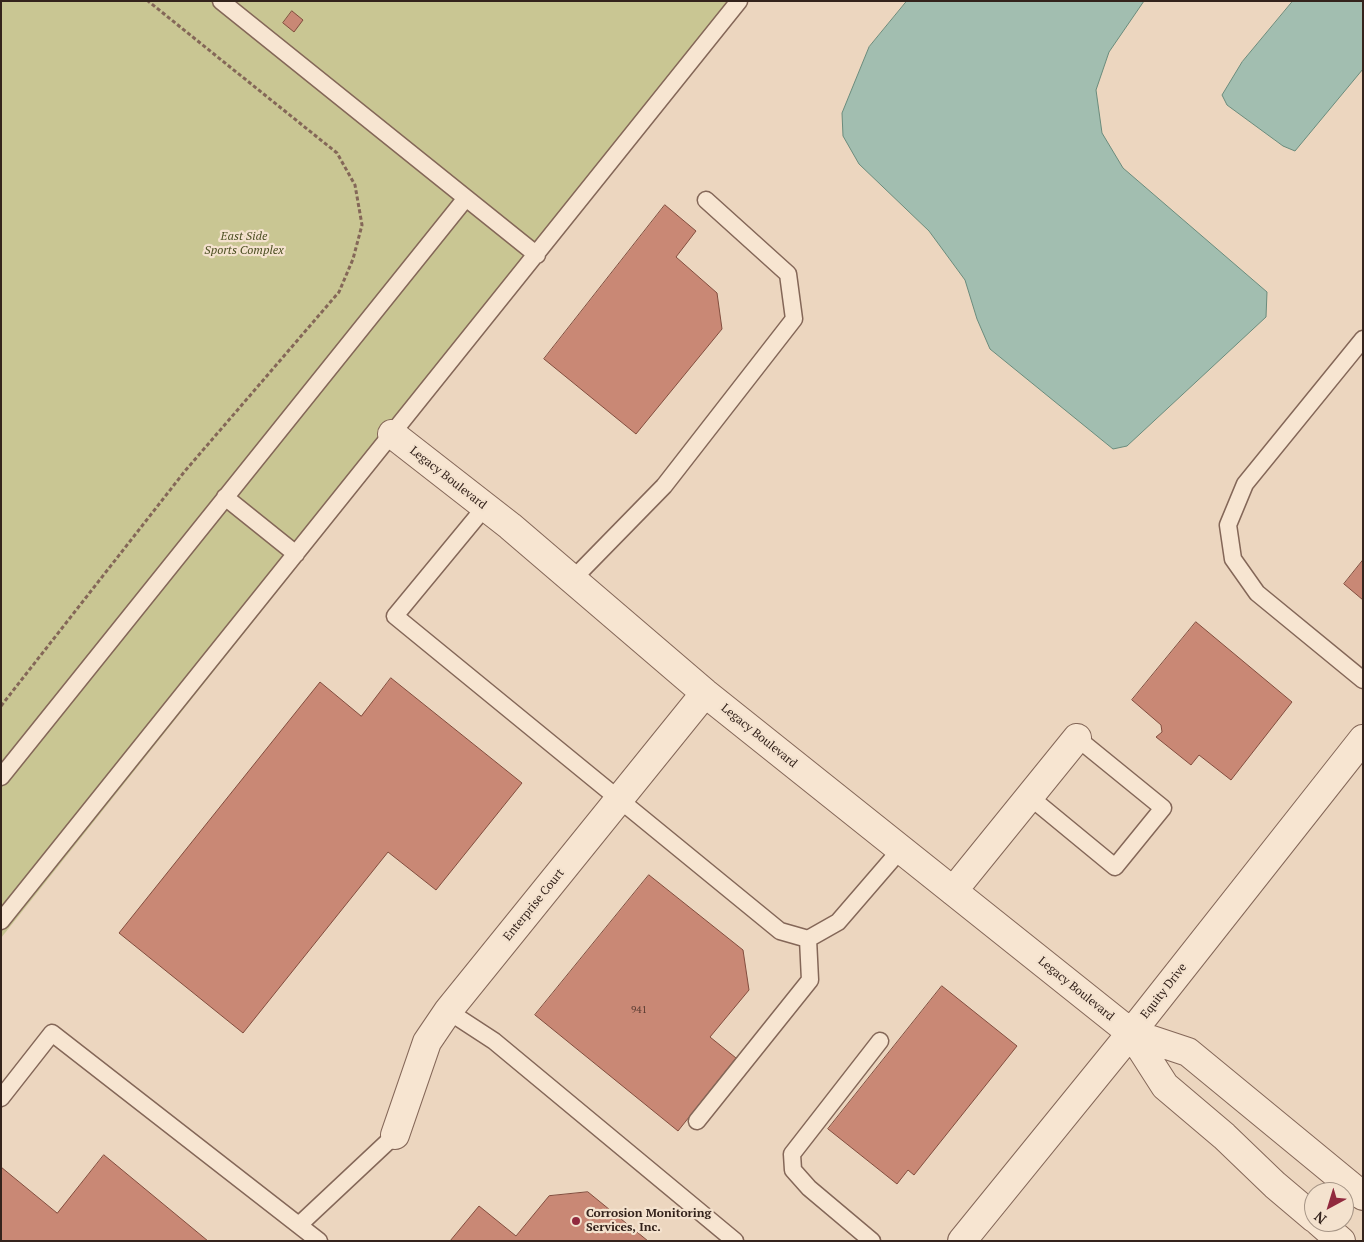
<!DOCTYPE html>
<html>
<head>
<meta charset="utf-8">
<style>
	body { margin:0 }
	#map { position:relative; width:1364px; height:1242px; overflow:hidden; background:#ecd6bf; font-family:"PT Serif",serif }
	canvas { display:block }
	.frame { position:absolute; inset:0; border:2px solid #34231c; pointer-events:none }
	.north { position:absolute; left:1304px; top:1182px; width:50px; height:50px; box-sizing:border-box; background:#f4e2ce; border:1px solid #a79687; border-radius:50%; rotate:219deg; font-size:14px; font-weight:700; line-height:20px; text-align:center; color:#34231c }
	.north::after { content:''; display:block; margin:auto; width:18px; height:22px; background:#912a3e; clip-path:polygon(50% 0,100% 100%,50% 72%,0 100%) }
</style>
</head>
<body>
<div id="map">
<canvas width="1364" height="1242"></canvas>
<div class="frame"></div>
<div class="north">N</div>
</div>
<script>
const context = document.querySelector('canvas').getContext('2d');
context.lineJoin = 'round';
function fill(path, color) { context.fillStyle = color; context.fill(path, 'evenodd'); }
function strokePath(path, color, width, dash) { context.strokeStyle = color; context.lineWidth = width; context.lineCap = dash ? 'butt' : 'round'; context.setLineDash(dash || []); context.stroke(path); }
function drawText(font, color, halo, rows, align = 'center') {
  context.font = font + ' "PT Serif",serif'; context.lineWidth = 4.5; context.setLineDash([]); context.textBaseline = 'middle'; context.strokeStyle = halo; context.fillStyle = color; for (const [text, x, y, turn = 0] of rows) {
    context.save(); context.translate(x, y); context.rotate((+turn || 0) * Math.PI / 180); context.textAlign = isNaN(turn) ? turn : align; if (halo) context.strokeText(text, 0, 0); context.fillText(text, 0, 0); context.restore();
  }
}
fill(new Path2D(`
	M1 1H748L1 938Z`), '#c9c693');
const water = new Path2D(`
	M907 1H1144L1109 52 1096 90 1102 133 1123 168 1267 292 1266 317 1127 446 1113 449 990 349 977 319 965 280 929 231 859 164 843 136 842 113 869 47Z
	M1293 1H1363V69L1295 151 1283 146 1227 105 1222 95 1242 62Z`);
fill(water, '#a2beb0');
strokePath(water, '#6a8b7c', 1);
const building = new Path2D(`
	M292 11 303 20 294 32 283 23Z
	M665 205 696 231 676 257 717 293 722 329 636 434 544 359Z
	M1363 560V600L1344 584Z
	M1196 622 1292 702 1231 780 1199 755 1191 765 1156 737 1162 732 1161 725 1132 700Z
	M391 678 522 783 436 890 388 852 243 1033 119 933 320 682 361 716Z
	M649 875 743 950 749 990 710 1037 736 1058 678 1131 535 1015Z
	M942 986 1017 1046 914 1175 908 1170 897 1184 828 1129Z
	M104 1155 208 1241H1V1167L57 1213Z
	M588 1192 648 1241H450L479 1206 516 1236 549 1196Z`);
fill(building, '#c98875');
strokePath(building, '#824d3e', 1);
const service = new Path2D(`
	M221 1 537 255
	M1363 339 1245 484 1228 525 1233 559 1257 593 1363 680
	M225 497 296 554
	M485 507 395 616 780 931 808 939 838 922 901 849
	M573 579 664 486 794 319 788 274 706 200
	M1 777 466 198
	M1030 797 1115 867 1163 808 1077 738
	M1 921 739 1
	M448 1011 494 1041 735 1241
	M1 1098 52 1033 319 1241
	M697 1121 810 980 808 939
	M299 1225 395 1135
	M872 1241 809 1188 793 1170 792 1154 880 1041`);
const minor = new Path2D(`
	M392 434 510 526 705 693 1131 1033 1165 1086 1224 1136 1275 1185 1314 1218
	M953 891 1077 738
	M1131 1033 1188 1052 1363 1196
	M395 1135 427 1042 448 1011 705 693
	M1319 1222 1341 1241
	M962 1241 1131 1033 1363 739`);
strokePath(service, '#846758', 19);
strokePath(minor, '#846758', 30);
strokePath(new Path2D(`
	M1 706 185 471 339 292 353 259 362 225 355 185 337 153 148 1`), '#846758', 3, [4, 2.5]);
strokePath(service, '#f7e5d1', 16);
strokePath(minor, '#f7e5d1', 28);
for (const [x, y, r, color] of [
	[576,1221,5,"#912a3e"]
]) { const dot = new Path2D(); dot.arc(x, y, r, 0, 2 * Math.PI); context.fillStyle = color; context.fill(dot); strokePath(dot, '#f4e2ce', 2); }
drawText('10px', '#593c32', null, [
	["941",639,1010]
]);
drawText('italic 12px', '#4d5023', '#f4e2ce', [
	["East Side",244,237],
	["Sports Complex",244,251]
]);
drawText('12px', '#34231c', '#f4e2ce', [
	["Legacy Boulevard",448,478,38],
	["Legacy Boulevard",759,736,39],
	["Enterprise Court",534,905,-51],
	["Legacy Boulevard",1076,989,39],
	["Equity Drive",1164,991,-52]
]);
drawText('bold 12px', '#34231c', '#f4e2ce', [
	["Corrosion Monitoring",586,1214],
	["Services, Inc.",586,1228]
], 'left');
</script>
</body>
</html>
